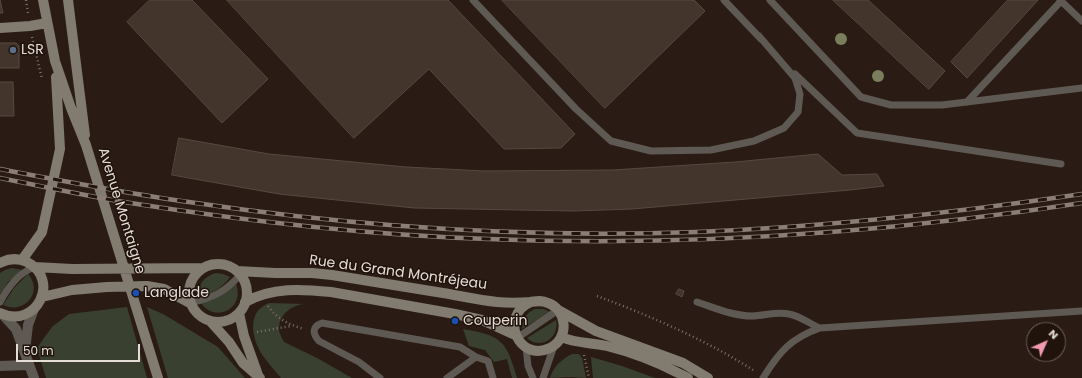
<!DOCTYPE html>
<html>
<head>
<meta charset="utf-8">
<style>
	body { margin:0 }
	#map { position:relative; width:1082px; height:378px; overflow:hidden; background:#2a1c14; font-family:Poppins,sans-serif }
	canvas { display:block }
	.north { position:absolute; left:1026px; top:322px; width:40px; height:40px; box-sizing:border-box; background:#20130c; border:1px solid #6f635d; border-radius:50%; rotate:45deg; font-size:11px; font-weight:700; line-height:16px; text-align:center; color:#e5dcd6 }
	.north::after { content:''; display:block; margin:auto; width:14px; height:18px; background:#f29aaf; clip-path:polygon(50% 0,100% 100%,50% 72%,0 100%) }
	.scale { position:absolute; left:16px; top:344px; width:124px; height:18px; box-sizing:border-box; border:2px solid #e5dcd6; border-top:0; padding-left:5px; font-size:12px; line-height:14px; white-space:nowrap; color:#e5dcd6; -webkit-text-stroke:3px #20130c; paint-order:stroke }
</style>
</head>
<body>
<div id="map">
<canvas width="1082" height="378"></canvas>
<div class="north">N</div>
<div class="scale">50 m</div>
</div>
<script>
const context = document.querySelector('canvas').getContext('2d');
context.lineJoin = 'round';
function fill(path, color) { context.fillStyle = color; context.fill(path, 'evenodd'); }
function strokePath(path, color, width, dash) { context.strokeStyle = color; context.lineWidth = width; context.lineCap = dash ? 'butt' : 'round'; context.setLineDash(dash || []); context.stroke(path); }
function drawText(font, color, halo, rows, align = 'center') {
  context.font = font + ' Poppins,sans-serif'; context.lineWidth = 3; context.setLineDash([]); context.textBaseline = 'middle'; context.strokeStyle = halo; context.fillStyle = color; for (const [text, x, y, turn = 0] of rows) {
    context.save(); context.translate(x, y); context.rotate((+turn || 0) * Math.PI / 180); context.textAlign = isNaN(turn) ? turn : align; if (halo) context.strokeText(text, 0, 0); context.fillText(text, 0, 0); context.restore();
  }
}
fill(new Path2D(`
	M12 268 22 270 8 282 0 295V273L5 270Z
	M216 273 223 274 230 277C222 288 212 294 199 297 197 284 205 276 216 273Z
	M28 274C44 292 24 315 3 305L14 288Z
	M235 282C247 306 217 325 201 303 216 300 226 294 235 282Z
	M269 303 304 304C292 305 280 314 279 327 278 331 282 338 284 342L317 358 352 378H281C274 369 265 360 260 351 251 334 248 311 269 303Z
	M127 307 147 378H46L37 348 52 327 69 314Z
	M147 307 163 314 218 347 245 378H168Z
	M535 309H544L550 312 522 329C522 320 526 313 535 309Z
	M556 320C560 337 541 351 527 338Z
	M463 329C502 336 506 340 517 378H512L507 359 494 362 485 350 469 346Z
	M572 354H579L582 358 586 378 570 377 550 378C553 367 562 359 572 354Z
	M591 357 622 366 655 378H593Z`), '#3a402f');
const building = new Path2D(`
	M0 0 3 13H0Z
	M150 0H192L268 79 222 123 127 22Z
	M227 0H448L575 134 561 148 504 149 429 69 354 138Z
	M502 0H694L705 11 605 108Z
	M833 0H868L945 71 929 89Z
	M1008 0H1038L967 78 951 62Z
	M0 43H16L19 46V68H0Z
	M0 82H13L14 116H0Z
	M179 138 269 154 406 167 484 171 613 170 735 162 818 154 842 175 877 174 884 186 850 190 632 209 573 211 414 208 279 194 172 175Z
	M679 289 684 291 682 297 676 294Z`);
fill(building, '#43342c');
strokePath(building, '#584940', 1);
strokePath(new Path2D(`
	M26 0 28 13
	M32 37 42 79
	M597 296C648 315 706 340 753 370
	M268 306C277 319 290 325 304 329
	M257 332 291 326
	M584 355 589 378`), '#7e726b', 2.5, [1, 3]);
strokePath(new Path2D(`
	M473 0 576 109 611 141 651 151 711 150 754 141 784 128 798 112 800 94 795 78 759 36
	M724 0 761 39
	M770 0 861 97 891 105H942L1082 88
	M1060 0 1082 21
	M795 74 857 133 1061 164
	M967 102 1061 1
	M0 302C7 289 19 272 35 267
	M697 302C715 308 733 316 752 316 764 316 776 311 789 314 800 316 810 324 820 328
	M190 303C213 298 225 292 240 275
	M517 338 558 310
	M526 347 528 366 533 378
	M380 378 359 362 319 341C313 334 311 327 322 323L460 347 476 357 488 361 493 378
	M447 378 476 357
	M543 378 554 346
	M763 378C779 352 791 338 820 328L1082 311`), '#5e5a53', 7);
strokePath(new Path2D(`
	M3 315 16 329 34 378
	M25 351 28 325 34 309
	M0 366 29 365`), '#5e5a53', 10);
strokePath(new Path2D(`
	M43 0 55 61 71 108 86 145 158 378
	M68 0 85 135
	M0 28 30 26 47 23
	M22 260 42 232 60 149 56 77
	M0 263C9 258 18 258 27 262 61 279 37 330 0 313
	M189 293a29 29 0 1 1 58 0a29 29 0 1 1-58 0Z
	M35 267 72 269 203 268
	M237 271 275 273H312L332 275C369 281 406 287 443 293 461 296 479 300 497 302 507 303 519 303 530 302 537 301 542 300 548 303 568 310 569 339 550 348 519 363 498 316 531 302
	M42 297 72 290 107 287 147 286 164 289 190 303
	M245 302C273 287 301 289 331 292L455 314 482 320 515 335
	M558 310 596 331 664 356 683 363 708 378
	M239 313 244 336 258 375
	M210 321 229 342 243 363 260 378
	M561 337C578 344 590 342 607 346 635 353 662 364 688 378`), '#817b70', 10);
const rail = new Path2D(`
	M0 169C63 181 125 193 189 202 356 227 527 238 696 232 825 227 954 213 1082 194
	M0 178C41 186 82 195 124 202 244 221 366 235 488 239 687 247 885 233 1082 203`);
strokePath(rail, '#8a7e77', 4.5);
strokePath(rail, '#20130c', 3, [9]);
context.fillStyle = '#7b7e5d';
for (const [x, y] of [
	[841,39],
	[878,76]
]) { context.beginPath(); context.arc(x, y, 6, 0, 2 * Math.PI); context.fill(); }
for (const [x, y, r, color] of [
	[13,50,4,"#5c6f8a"],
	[136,293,4,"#1a4fb4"],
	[455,321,4,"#1a4fb4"]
]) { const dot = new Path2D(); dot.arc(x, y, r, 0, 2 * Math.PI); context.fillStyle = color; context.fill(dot); strokePath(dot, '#20130c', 1.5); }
drawText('14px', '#e5dcd6', '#20130c', [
	["LSR",21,50],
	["Langlade",144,293],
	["Couperin",463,321]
], 'left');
drawText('14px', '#e5dcd6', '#20130c', [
	["Avenue Montaigne",121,211,73],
	["Rue du Grand Montréjeau",398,273,8]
]);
</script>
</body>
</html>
